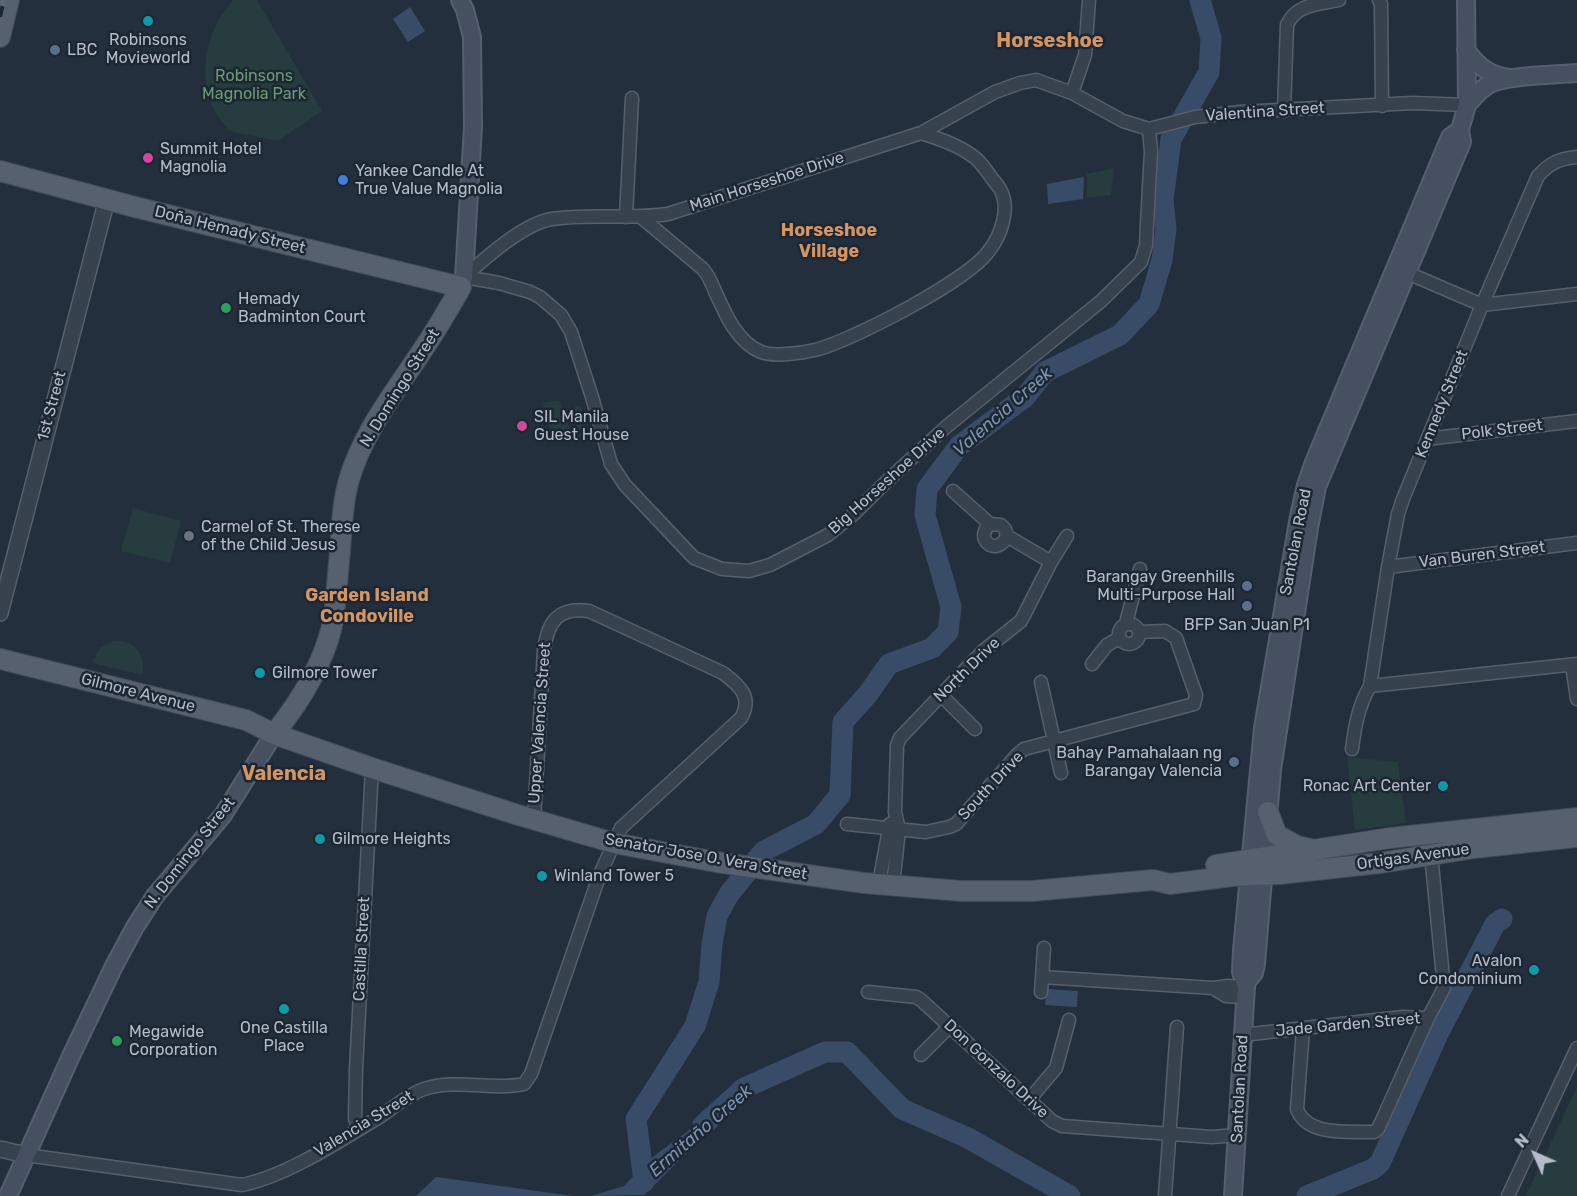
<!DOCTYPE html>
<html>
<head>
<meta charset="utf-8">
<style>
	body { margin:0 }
	#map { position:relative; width:1577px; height:1196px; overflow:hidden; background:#242f3e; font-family:Rubik,sans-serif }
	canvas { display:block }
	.north { position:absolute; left:1505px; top:1124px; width:60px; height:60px; -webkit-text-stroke:4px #1d2633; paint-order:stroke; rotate:315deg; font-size:16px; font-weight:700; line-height:24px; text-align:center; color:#b4bcc9 }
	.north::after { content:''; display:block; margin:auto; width:21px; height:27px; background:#b4bcc9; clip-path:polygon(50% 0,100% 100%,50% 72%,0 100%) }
</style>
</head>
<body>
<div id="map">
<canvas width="1577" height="1196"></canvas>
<div class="north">N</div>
</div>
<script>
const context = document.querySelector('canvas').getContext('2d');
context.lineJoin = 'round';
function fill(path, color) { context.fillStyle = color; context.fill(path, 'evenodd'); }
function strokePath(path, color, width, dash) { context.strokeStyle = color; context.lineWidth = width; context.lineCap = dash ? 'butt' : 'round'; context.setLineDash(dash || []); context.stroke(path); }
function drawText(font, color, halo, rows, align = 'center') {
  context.font = font + ' Rubik,sans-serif'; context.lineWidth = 5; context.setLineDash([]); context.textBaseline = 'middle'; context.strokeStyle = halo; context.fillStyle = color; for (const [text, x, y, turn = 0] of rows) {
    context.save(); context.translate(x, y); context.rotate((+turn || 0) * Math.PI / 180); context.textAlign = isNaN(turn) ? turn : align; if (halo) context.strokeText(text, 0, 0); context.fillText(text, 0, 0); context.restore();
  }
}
fill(new Path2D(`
	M233 0H257L322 111 278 141 229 131C222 121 210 107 208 95 200 61 210 26 233 0Z
	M1114 168 1111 195 1087 198V174Z
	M559 400 570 429 557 433 550 429 543 403Z
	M576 406 581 407 590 439 580 441 574 412Z
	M133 508 181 521 170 563 121 551Z
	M114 641C136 640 145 655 143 675L92 663 100 648Z
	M1347 757 1398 762 1406 823 1355 830Z
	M1577 1087V1196H1526Z`), '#263c3f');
fill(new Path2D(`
	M410 7 425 31 408 42 393 19Z
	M1084 177 1083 199 1048 204 1047 184Z
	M1047 989 1078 991 1077 1007 1045 1005Z
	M723 1105 697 1143 644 1195 591 1196 624 1186 650 1159Z
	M436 1177 573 1196H416Z`), '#394c67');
strokePath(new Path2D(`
	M703 1125 744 1088 825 1052H847L902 1109 968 1138 1070 1196
	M644 1182 636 1119 695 1026 709 982 712 944 717 916 729 894 764 851 816 824 840 795 843 722 868 694 889 664 932 648 948 632 951 607 925 515 927 489 959 446 1025 397 1045 372 1120 335 1149 304 1162 260 1166 229 1163 199 1171 139 1209 72 1211 38 1200 0
	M1307 1196 1373 1169 1380 1163 1438 1034 1495 924 1502 919`), '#394c67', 21);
const minor = new Path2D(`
	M1379 0 1381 4 1382 106
	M1072 93 1085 55 1089 0
	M1284 111 1287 25C1296 4 1319 4 1339 0
	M626 217 632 98
	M642 218 703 269 708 276C721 302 732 340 761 352 774 357 802 353 815 350 851 341 967 281 988 252 1001 236 1011 208 1000 189 997 184 992 179 989 174 984 168 980 161 974 157 958 145 940 139 921 133
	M464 277 499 283 530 292 540 297 561 315 571 332 592 397 611 464 625 485 694 558 722 569 749 571 770 565 828 535 854 514 887 481 946 427 1100 302 1141 262 1146 245 1149 186 1151 152 1149 129
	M464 277C484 259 524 223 552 219 590 213 629 220 668 214L921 133 995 92 1020 83 1036 80 1072 93 1123 121 1149 129 1195 117 1240 112 1413 103 1467 105
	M1417 277 1482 305 1577 294
	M1427 439 1577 421
	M953 491 990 524
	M1007 536C997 558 973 539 990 524L1001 525 1005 529 1007 536 1051 562
	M1388 567 1577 543
	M1126 623 1140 569
	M1119 634a10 10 0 1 1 20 0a10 10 0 1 1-20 0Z
	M1092 664 1107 645 1119 638
	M1572 665 1577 699
	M1041 682 1061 773
	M1370 686 1577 664
	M941 695 975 729
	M1352 749C1355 726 1358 707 1370 686L1388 567 1398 514 1403 499 1482 305 1538 176C1550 163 1558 159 1577 157
	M847 824 926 832 949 827 956 824 1017 755 1024 749 1194 704 1196 695 1176 638 1165 631 1139 632
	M879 883 890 824
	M893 885 899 830 895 812 897 745 900 738 983 651 1021 621 1051 562 1067 536
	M1042 977 1213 988 1228 986 1246 987
	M1213 988 1226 996 1245 997
	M868 992 916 997 921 1000 1052 1121 1062 1126 1212 1137 1238 1135
	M1041 992 1044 948
	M1303 1029 1297 1109C1307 1137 1350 1131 1374 1132L1378 1129 1428 1018 1444 988 1431 854
	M1242 1035 1403 1017 1428 1018
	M921 1055 949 1027
	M1029 1100 1056 1068 1069 1020
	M359 1129 355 1119 356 1069 372 768
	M26 1155 242 1185C287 1176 341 1140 381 1116 394 1107 409 1094 424 1089 456 1078 492 1091 524 1084L531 1074 600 874 621 828 741 718C753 697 740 686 723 673L589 611C558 607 548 621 544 650L534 819
	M1165 1196 1177 1027
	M1508 1196 1577 1048`);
const tertiary = new Path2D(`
	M0 613 107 199
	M0 1149 26 1155`);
const secondary = new Path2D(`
	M460 0 465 10 472 37 473 127 464 277 461 287
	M1466 50C1478 66 1488 75 1509 78
	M1467 105C1474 97 1482 87 1492 83 1512 75 1554 75 1577 73
	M1246 983 1254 973 1256 964 1272 770 1309 528 1317 487 1462 142 1460 130 1467 105 1466 0
	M8 1196 71 1056 114 966 135 927 155 896 223 815 274 734
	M1233 1196 1246 987 1241 972 1242 950 1263 728 1299 516 1306 485 1314 462 1450 137 1460 130`);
const primary = new Path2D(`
	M0 37 9 0
	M0 171 135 207 461 287C448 310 435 332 420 354 394 393 362 434 349 480 341 507 342 535 339 562 337 583 336 605 332 626 323 664 299 703 274 734
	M0 659 246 720 274 734 372 768 515 814 614 843 716 862 864 883 961 891H1032L1153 880 1170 884 1233 876 1279 874 1380 863 1474 848 1577 837
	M1268 812 1277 835 1297 846 1310 849
	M1216 865 1390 838 1577 818`);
strokePath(minor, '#565f6c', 15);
strokePath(tertiary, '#565f6c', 18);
strokePath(secondary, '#565f6c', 20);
strokePath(primary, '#414a57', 22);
strokePath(minor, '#38414e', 12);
strokePath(tertiary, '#38414e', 15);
strokePath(secondary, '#465061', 16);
strokePath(primary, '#56606e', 20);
const rail = new Path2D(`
	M0 17 4 0`);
strokePath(rail, '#5a6575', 6);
strokePath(rail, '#1d2633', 4, [11]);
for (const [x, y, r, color] of [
	[148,21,6,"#0f9aa8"],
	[55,50,6,"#5c6f8a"],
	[148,158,6,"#d1479c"],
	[343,180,6,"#3f7fe0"],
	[226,308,6,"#2e9e5b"],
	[522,426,6,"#d1479c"],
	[189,536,6,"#6b7280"],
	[1247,586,6,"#5c6f8a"],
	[1247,606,6,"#5c6f8a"],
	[260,673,6,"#0f9aa8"],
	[1234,762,6,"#5c6f8a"],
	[1443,786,6,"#0f9aa8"],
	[320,839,6,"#0f9aa8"],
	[542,876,6,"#0f9aa8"],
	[1534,970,6,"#0f9aa8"],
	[284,1009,6,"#0f9aa8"],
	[117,1041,6,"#2e9e5b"]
]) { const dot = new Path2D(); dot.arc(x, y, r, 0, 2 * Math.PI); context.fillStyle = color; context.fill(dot); strokePath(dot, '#1d2633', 2); }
drawText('16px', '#b4bcc9', '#1d2633', [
	["Robinsons",148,40,"center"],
	["Movieworld",148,58,"center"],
	["LBC",67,50],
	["Summit Hotel",160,149],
	["Magnolia",160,167],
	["Yankee Candle At",355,171],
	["True Value Magnolia",355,189],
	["Hemady",238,299],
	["Badminton Court",238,317],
	["SIL Manila",534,417],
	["Guest House",534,435],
	["Carmel of St. Therese",201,527],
	["of the Child Jesus",201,545],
	["Barangay Greenhills",1235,577,"right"],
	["Multi-Purpose Hall",1235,595,"right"],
	["BFP San Juan P1",1247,625,"center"],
	["Gilmore Tower",272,673],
	["Bahay Pamahalaan ng",1222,753,"right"],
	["Barangay Valencia",1222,771,"right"],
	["Ronac Art Center",1431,786,"right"],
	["Gilmore Heights",332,839],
	["Winland Tower 5",554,876],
	["Avalon",1522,961,"right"],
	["Condominium",1522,979,"right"],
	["One Castilla",284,1028,"center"],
	["Place",284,1046,"center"],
	["Megawide",129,1032],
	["Corporation",129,1050]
], 'left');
drawText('16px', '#6b9a76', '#1d2633', [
	["Robinsons",254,76],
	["Magnolia Park",254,94]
]);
drawText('16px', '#b4bcc9', '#1d2633', [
	["Valentina Street",1265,112,-4],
	["Main Horseshoe Drive",767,182,-18],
	["Doña Hemady Street",230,230,14],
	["N. Domingo Street",400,388,-58],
	["Kennedy Street",1442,404,-68],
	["1st Street",52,406,-75],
	["Polk Street",1502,430,-7],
	["Big Horseshoe Drive",887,481,-42],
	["Santolan Road",1296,542,-79],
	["Van Buren Street",1482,555,-7],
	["North Drive",967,670,-44],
	["Gilmore Avenue",138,693,14],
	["Upper Valencia Street",540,723,-86],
	["South Drive",991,786,-47],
	["N. Domingo Street",190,853,-52],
	["Senator Jose O. Vera Street",706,857,10],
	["Ortigas Avenue",1413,857,-8],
	["Castilla Street",362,949,-87],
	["Jade Garden Street",1348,1025,-5],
	["Don Gonzalo Drive",996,1069,43],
	["Santolan Road",1240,1089,-87],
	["Valencia Street",364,1124,-31]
]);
drawText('bold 18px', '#d59563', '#1d2633', [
	["Horseshoe",829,231],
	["Village",829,252],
	["Garden Island",367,596],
	["Condoville",367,617]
]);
drawText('italic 18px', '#7c92b1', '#1d2633', [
	["Valencia Creek",1003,412,-41],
	["Ermitaño Creek",701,1131,-41]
]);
drawText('bold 20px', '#d59563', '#1d2633', [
	["Horseshoe",1050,41],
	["Valencia",284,774]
]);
</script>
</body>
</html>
